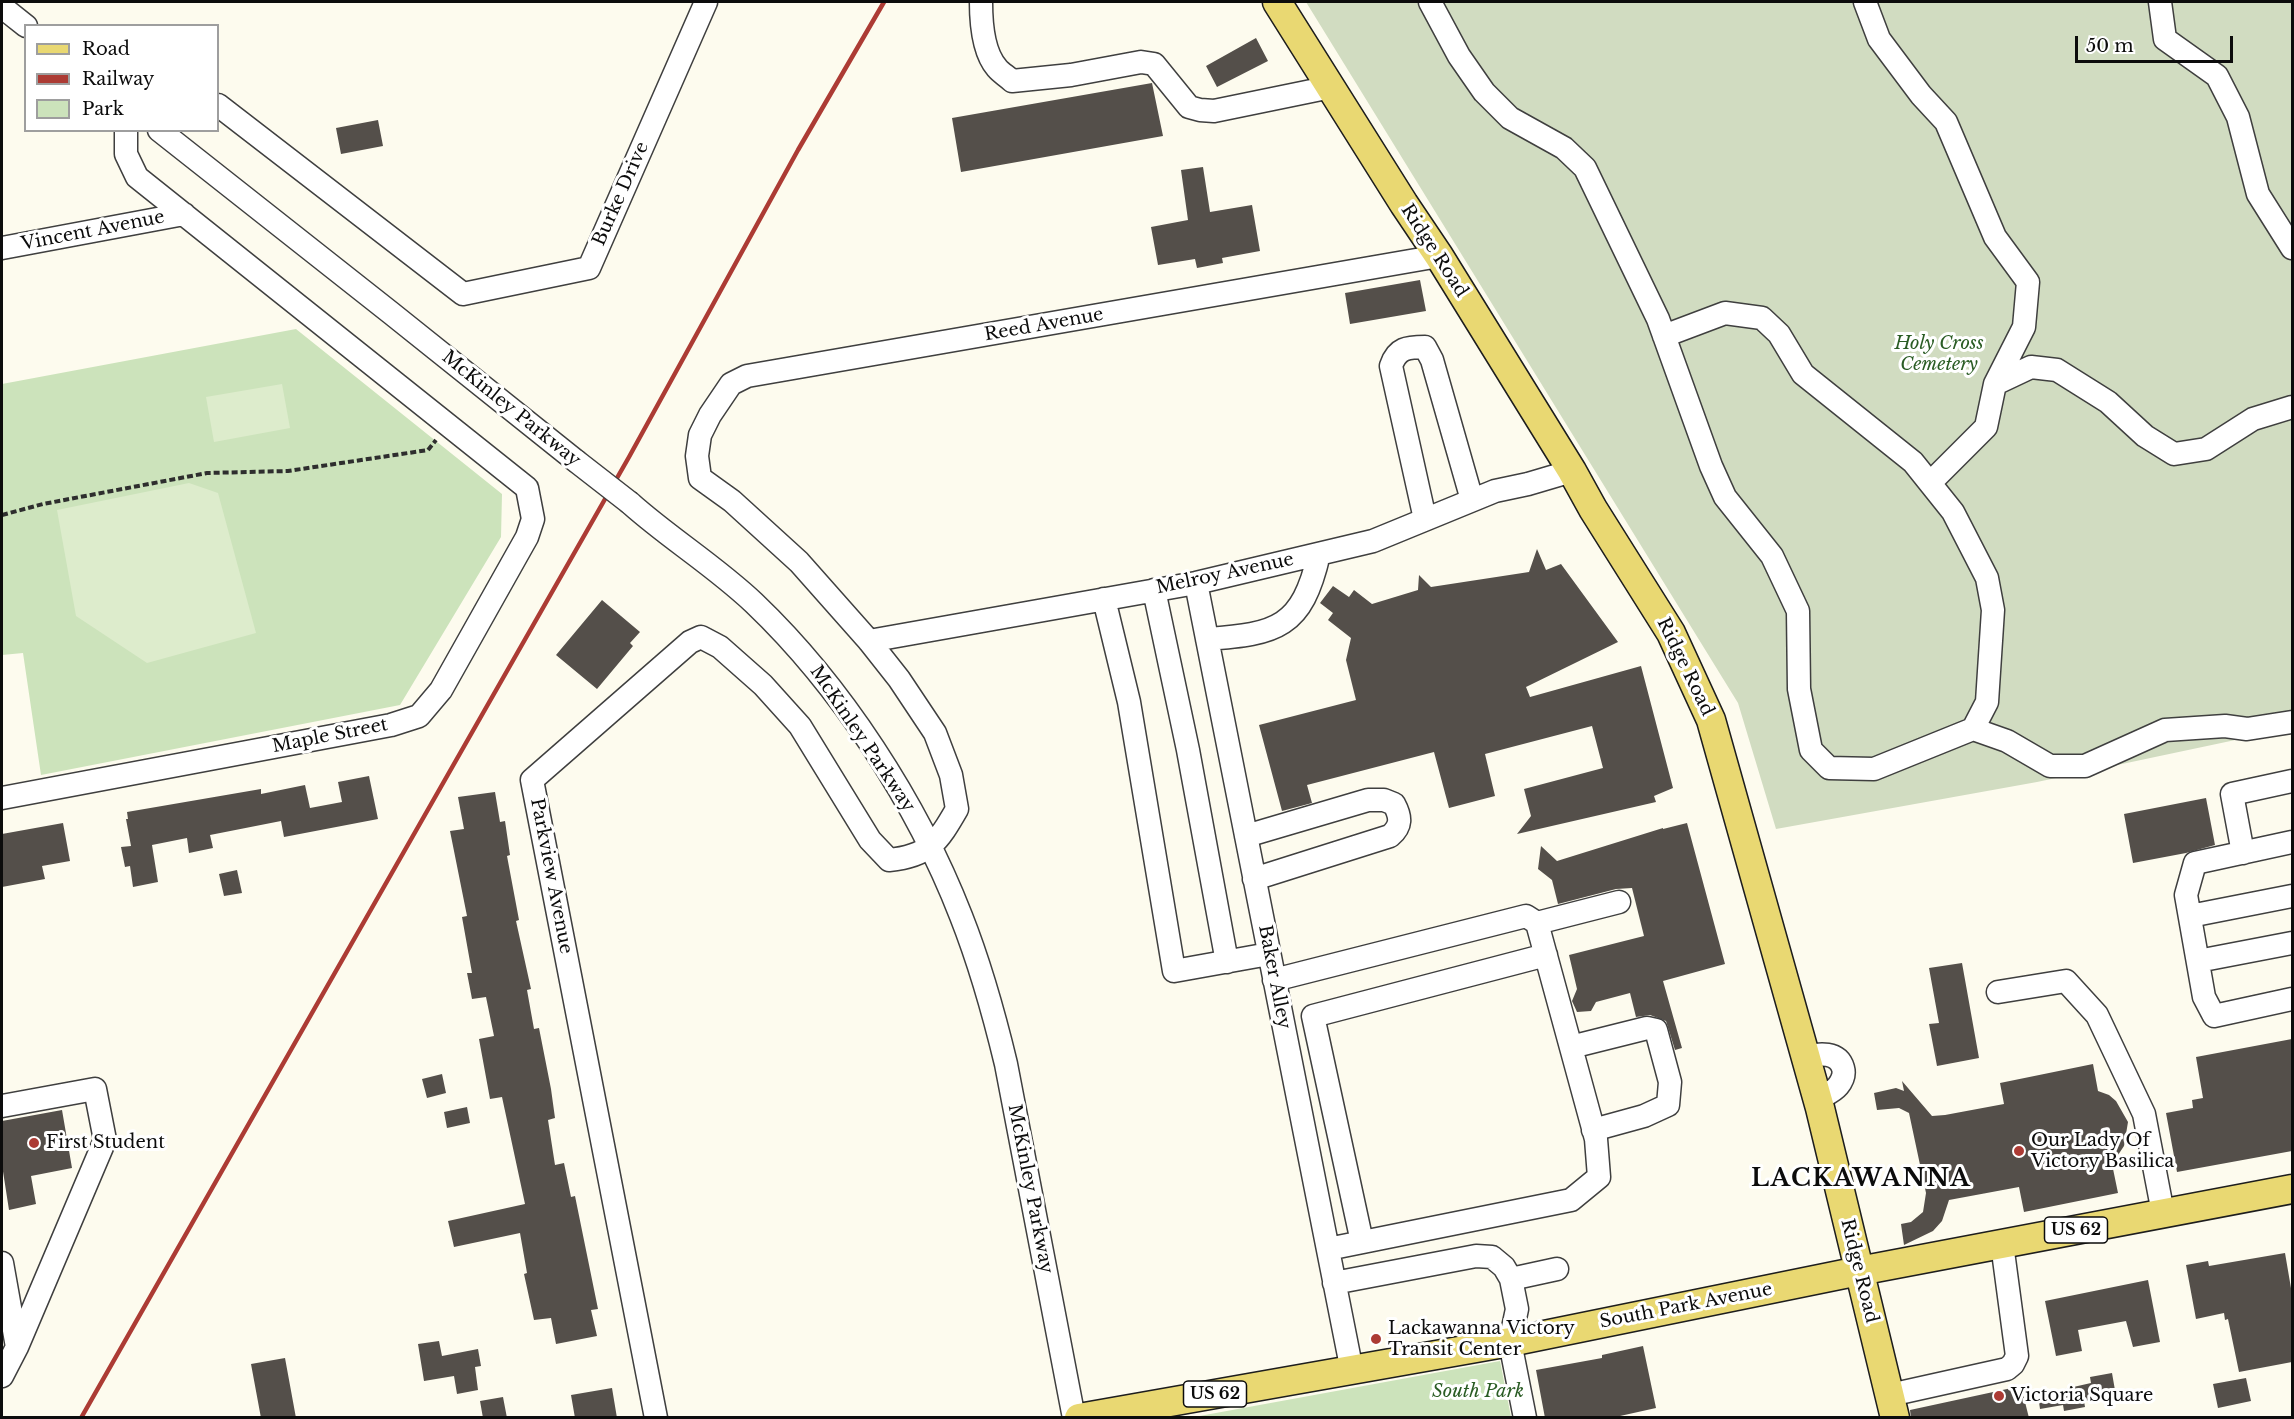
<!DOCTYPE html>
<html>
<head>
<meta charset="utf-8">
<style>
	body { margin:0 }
	#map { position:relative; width:2294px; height:1419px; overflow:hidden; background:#fdfbee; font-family:"Libre Baskerville",serif }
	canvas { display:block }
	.frame { position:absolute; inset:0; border:3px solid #0c0c0c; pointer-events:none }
	.legend { position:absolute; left:24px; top:24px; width:195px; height:108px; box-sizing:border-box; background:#fff; border:2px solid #9e9e9e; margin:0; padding:8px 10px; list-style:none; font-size:18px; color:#0c0c0c }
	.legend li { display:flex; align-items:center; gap:12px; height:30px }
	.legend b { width:30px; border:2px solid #9e9e9e }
	.scale { position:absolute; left:2075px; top:36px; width:158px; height:27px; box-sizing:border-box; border:3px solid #0c0c0c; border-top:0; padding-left:8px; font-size:18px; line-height:21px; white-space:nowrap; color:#0c0c0c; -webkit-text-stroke:4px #fff; paint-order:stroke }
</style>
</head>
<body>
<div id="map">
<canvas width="2294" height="1419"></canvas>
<div class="frame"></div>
<ul class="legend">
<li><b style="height:8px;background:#e9d872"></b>Road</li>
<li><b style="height:8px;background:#ac3b34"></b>Railway</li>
<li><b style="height:16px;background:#cce3bb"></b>Park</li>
</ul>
<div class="scale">50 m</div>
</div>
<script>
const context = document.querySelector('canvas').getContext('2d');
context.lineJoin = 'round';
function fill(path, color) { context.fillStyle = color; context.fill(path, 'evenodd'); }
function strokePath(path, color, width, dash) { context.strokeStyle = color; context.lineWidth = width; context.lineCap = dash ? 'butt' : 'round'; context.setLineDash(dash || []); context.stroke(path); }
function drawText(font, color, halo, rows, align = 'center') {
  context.font = font + ' "Libre Baskerville",serif'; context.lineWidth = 6; context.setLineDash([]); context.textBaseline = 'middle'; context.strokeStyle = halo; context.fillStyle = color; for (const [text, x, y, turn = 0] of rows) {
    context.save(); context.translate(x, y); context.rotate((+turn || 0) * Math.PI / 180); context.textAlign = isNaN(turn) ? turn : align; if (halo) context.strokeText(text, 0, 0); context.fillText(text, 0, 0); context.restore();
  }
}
fill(new Path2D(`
	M296 329 502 494 501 537 400 705 41 775 23 653 2 655V384Z
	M1500 1361 1511 1417H1194Z`), '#cce3bb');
fill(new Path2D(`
	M1306 2H2292V728L2037 782 1776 829 1738 703Z`), '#d1dcc1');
fill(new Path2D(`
	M282 384 290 428 214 442 206 397Z
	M189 483 218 493 256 633 147 663 76 616 57 510Z`), '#ddeccc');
fill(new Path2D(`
	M1256 38 1268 61 1217 87 1206 66Z
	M1152 83 1163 136 961 172 952 118Z
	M378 120 383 146 341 154 336 128Z
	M1203 167 1210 212 1252 205 1260 251 1222 258 1223 263 1197 268 1195 259 1158 265 1151 227 1188 220 1181 170Z
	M1420 280 1426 311 1350 324 1345 293Z
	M1537 549 1546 570 1561 564 1618 642 1526 687 1530 697 1641 666 1673 788 1654 796 1656 802 1517 834 1531 816 1524 789 1603 768 1592 726 1485 754 1495 796 1449 808 1434 752 1307 785 1312 803 1282 811 1259 725 1356 700 1346 660 1351 638 1328 620 1333 613 1320 603 1333 586 1349 597 1354 590 1372 604 1418 590 1419 575 1431 587 1529 572Z
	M602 600 640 632 630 643 633 646 597 689 556 655Z
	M369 776 378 819 284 837 281 821 210 835 213 848 189 853 187 838 152 845 158 882 133 887 130 866 125 867 121 847 131 846 126 819H128L127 812 261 789V794L305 785 310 808 342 802 338 782Z
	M495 792 500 822 505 821 510 855 507 856 519 920 516 921 531 989 527 990 534 1029 539 1028 551 1089 555 1118 548 1120 555 1165 564 1163 571 1197 575 1196 598 1309 591 1310 597 1336 556 1344 551 1318 534 1320 524 1274 527 1273 520 1233 454 1247 448 1221 525 1204 502 1097 490 1099 479 1039 494 1036 486 997 472 999 467 973H472L462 917 467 916 450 831 464 829 458 797Z
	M2206 798 2215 845 2186 853 2133 863 2124 814Z
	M63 823 70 861 42 866 45 879 2 887V834Z
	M1687 823 1725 964 1663 981 1682 1048 1675 1050 1666 1021 1650 1015 1636 1017 1630 993 1596 1002 1591 1011 1577 1012 1572 1001 1577 989 1569 955 1644 936 1632 888 1616 889 1558 904 1552 880 1538 869 1541 846 1557 861 1663 828V829Z
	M237 870 242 893 224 896 219 874Z
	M1962 963 1979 1058 1937 1066 1929 1024 1939 1023 1929 968Z
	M2292 1039V1151L2177 1172 2166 1113 2193 1108 2192 1100 2203 1098 2196 1057Z
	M2093 1064 2098 1091 2109 1095 2116 1101 2128 1122 2124 1146 2112 1164 2118 1193 2024 1212 2019 1187 1949 1200 1942 1221 1933 1231 1904 1245 1901 1224 1911 1222 1923 1212 1926 1193 1909 1113 1899 1108 1877 1110 1874 1093 1896 1088 1904 1091 1902 1081 1932 1116 1945 1115 2004 1104 2000 1083Z
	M442 1074 446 1093 427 1098 422 1079Z
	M467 1107 470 1123 447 1128 444 1112Z
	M62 1110 72 1168 31 1176 36 1204 9 1210 2 1165V1121Z
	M2285 1253 2292 1294V1362L2239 1372 2228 1319 2225 1320 2224 1313 2196 1319 2186 1265 2208 1261 2209 1266Z
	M2148 1280 2160 1342 2133 1347 2126 1321 2078 1330 2082 1351 2056 1356 2045 1301Z
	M439 1341 442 1356 478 1349 481 1366 475 1367 478 1390 457 1394 454 1376 424 1381 418 1344Z
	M1643 1346 1656 1408 1611 1418H1545L1536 1370 1602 1358V1355Z
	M285 1358 296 1418H261L251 1364Z
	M2112 1373 2116 1396 2084 1401 2085 1407 2064 1411 2063 1405 2040 1409 2038 1395 2091 1383 2090 1377Z
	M2246 1378 2251 1401 2218 1408 2213 1384Z
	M2021 1386 2029 1418H1911L1910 1410Z
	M612 1388 617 1418H575L571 1395Z
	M503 1397 507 1418H483L480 1401Z`), '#544f4a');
const minor = new Path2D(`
	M981 2C981 21 983 52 997 68 1001 73 1007 76 1012 81L1071 75 1141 62 1154 64 1189 107 1200 110 1214 111 1331 87
	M1430 2 1459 56 1484 92 1510 118 1564 148 1585 168 1658 319 1711 466 1725 497 1772 556 1798 611 1799 689 1811 750 1829 768 1874 769 1973 729 1987 702 1993 610 1987 578 1953 512 1913 462 1803 374 1779 334 1762 318 1725 313 1664 336
	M1865 2 1879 39 1921 95 1946 122 1995 237 2028 282 2024 327 1995 384 1986 427 1930 483
	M2160 2 2165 39 2217 76 2238 117 2258 194 2292 248
	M2 7 26 26
	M218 105 463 294 589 268 706 2
	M159 130 391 313 576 461
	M2 248 184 214
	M1995 384 2031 367 2057 370 2108 402 2145 436 2174 454 2206 449 2253 419 2292 407
	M630 503C669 538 715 566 754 603 841 686 917 803 961 916 980 964 994 1014 1006 1064L1074 1418
	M1425 519 1391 366C1397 348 1407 347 1425 347L1432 360 1472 500
	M1196 583 1352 1371
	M1154 590 1188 750 1227 962
	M1104 599 1129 702 1174 971 1269 954
	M1207 639C1277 634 1302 628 1319 554
	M869 641 1196 583 1373 541 1495 491 1528 484 1572 471
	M1973 729 2007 741 2050 766H2085L2165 730 2225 726 2247 729 2292 722
	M2 798 391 725 419 716 441 690 527 537 533 519 527 488 137 177 126 154V130
	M1246 836 1368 800H1384L1394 804C1401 817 1402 826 1390 836L1254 879
	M2292 842 2195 863 2186 895 2204 997 2214 1016 2292 999
	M2243 853 2232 794 2292 781
	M2190 916 2292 896
	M1537 923 1619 902
	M2198 961 2292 943
	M1274 980 1526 916 1537 923 1596 1139 1599 1177 1571 1200 1328 1249
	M1998 992 2066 981 2097 1015 2144 1114 2163 1213
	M1571 1047 1647 1028 1656 1030 1670 1082 1668 1105 1644 1116 1593 1130
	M1806 1056C1819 1054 1838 1051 1843 1068 1845 1075 1842 1081 1838 1086 1833 1092 1825 1095 1818 1099
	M2 1106 95 1089 105 1140 17 1347 2 1376
	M1362 1242 1313 1016 1546 955
	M2 1263 17 1347
	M1511 1279 1557 1269
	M1334 1283 1476 1256 1492 1257 1504 1267 1511 1279 1517 1309 1510 1342 1525 1418
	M1890 1395 2007 1369 2013 1364 2017 1356 2002 1244
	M656 1418 532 780 690 642 701 637 720 647 763 685 800 726 870 840 889 860C929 856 938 842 957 809L951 775 935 733 899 679 869 641 799 562 732 501 700 478 697 456 700 435 710 415 731 384 747 376 1439 256`);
const major = new Path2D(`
	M1277 2 1404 204 1439 256 1572 471 1593 509 1671 633 1711 720 1820 1108 1895 1418
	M1079 1418 1510 1342 1859 1271 2292 1189`);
strokePath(minor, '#3f3f3f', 25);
strokePath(major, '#1d1d1d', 31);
strokePath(new Path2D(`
	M2 515 43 504 207 473 288 471 428 450 436 440`), '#2e2e2e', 4, [6, 3]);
strokePath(minor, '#fff', 22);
strokePath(major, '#e9d872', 28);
strokePath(new Path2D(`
	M81 1418 629 457 798 150 884 2`), '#ac3b34', 4.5);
const minorBridge = new Path2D(`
	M576 461 630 503`);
strokePath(minorBridge, '#3f3f3f', 25, []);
strokePath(minorBridge, '#fff', 22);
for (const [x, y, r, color] of [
	[34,1143,6,"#ac3b34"],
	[2019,1151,6,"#ac3b34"],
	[1376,1339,6,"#ac3b34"],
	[1999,1396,6,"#ac3b34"]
]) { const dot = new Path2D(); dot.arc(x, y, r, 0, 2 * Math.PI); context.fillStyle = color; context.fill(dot); strokePath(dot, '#fff', 2); }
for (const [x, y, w] of [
	[2076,1230,63],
	[1215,1394,63]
]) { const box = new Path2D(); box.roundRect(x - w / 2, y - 13, w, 26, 4.5); context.fillStyle = '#fff'; context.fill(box); strokePath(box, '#0c0c0c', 1.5); }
drawText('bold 16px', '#0c0c0c', null, [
	["US 62",2076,1230],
	["US 62",1215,1394]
]);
drawText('18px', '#0c0c0c', '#fff', [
	["Burke Drive",621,194,-66],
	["Vincent Avenue",93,231,-11],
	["Ridge Road",1434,251,57],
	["Reed Avenue",1044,325,-10],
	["McKinley Parkway",511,409,39],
	["Melroy Avenue",1225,574,-12],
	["Ridge Road",1685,667,64],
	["Maple Street",330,736,-11],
	["McKinley Parkway",862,739,56],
	["Parkview Avenue",551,876,79],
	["Baker Alley",1274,977,79],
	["McKinley Parkway",1030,1189,79],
	["Ridge Road",1859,1271,76],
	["South Park Avenue",1686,1306,-11]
]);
drawText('italic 18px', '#2a5c24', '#fff', [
	["Holy Cross",1939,344],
	["Cemetery",1939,365],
	["South Park",1478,1392]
]);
drawText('18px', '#0c0c0c', '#fff', [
	["Our Lady Of",2031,1141],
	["Victory Basilica",2031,1162],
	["First Student",46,1143],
	["Lackawanna Victory",1388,1329],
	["Transit Center",1388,1350],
	["Victoria Square",2011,1396]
], 'left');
context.letterSpacing = '1.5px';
drawText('bold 24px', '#0c0c0c', '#fff', [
	["LACKAWANNA",1861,1179]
]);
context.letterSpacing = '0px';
</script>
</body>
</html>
